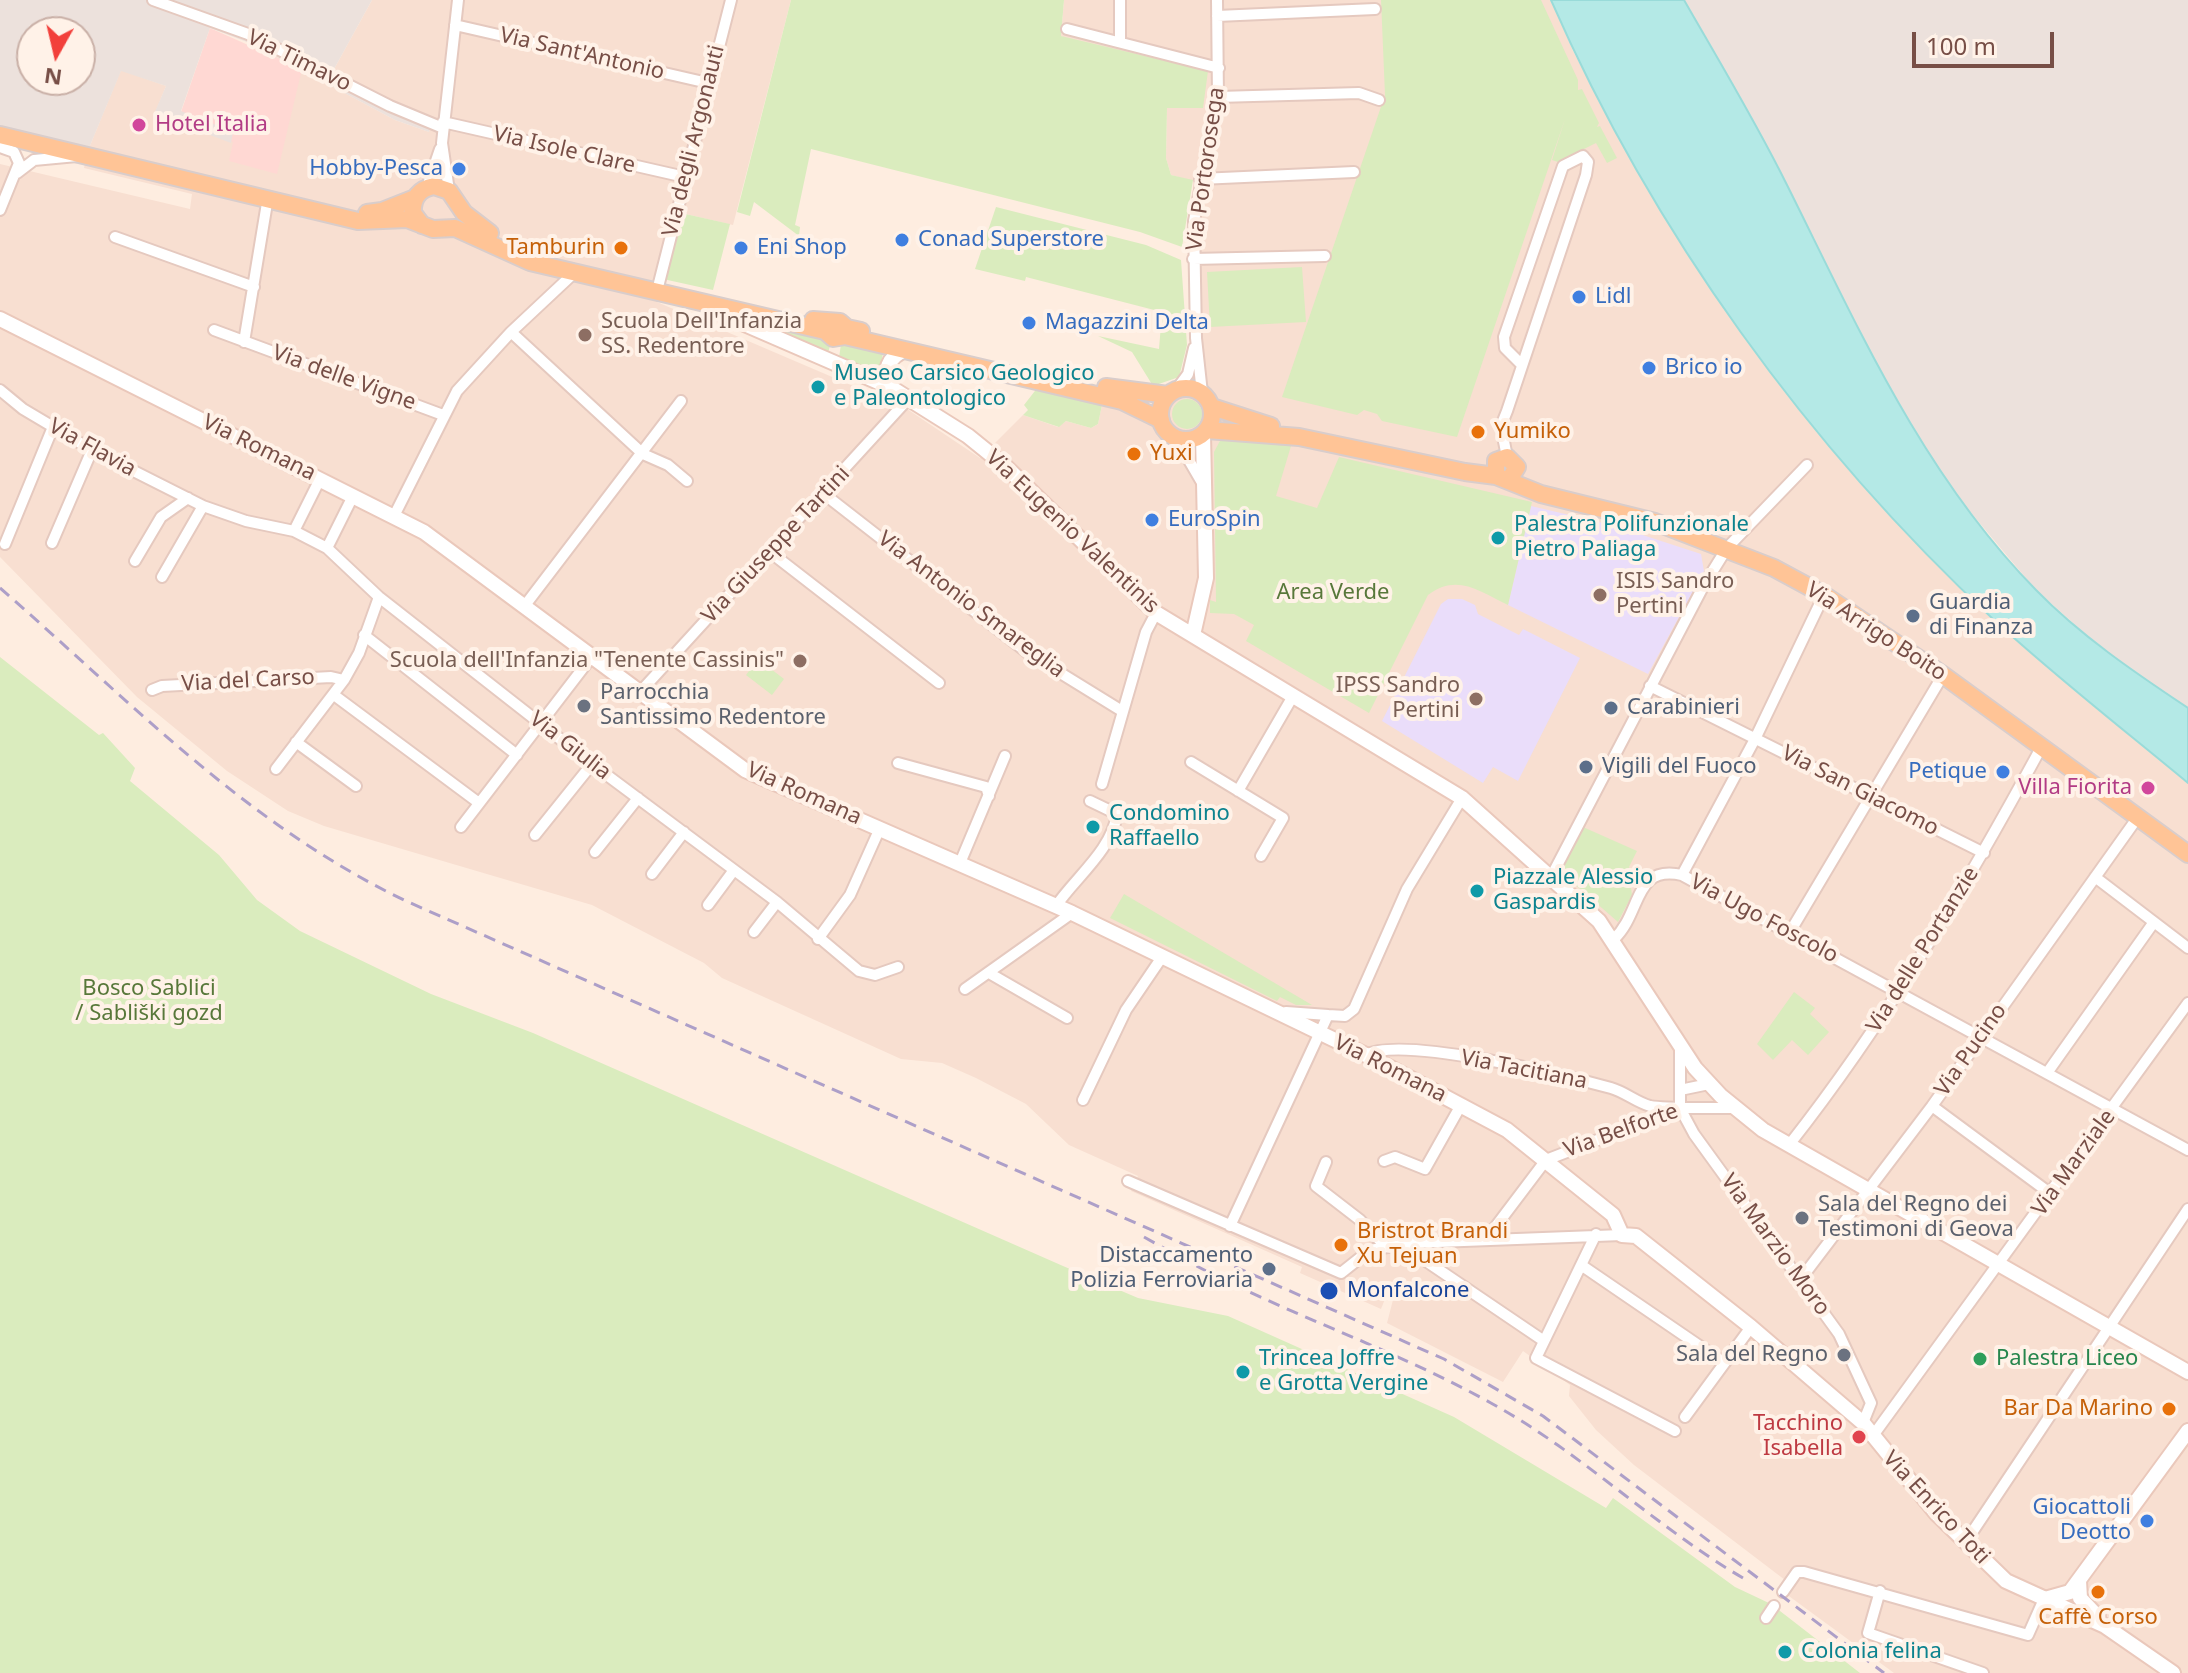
<!DOCTYPE html>
<html>
<head>
<meta charset="utf-8">
<style>
	body { margin:0 }
	#map { position:relative; width:2188px; height:1673px; overflow:hidden; background:#feede0; font-family:"Noto Sans",sans-serif }
	canvas { display:block }
	.north { position:absolute; left:16px; top:16px; width:80px; height:80px; box-sizing:border-box; background:#fff2e8; border:2px solid #c9b0a7; border-radius:50%; rotate:188deg; font-size:22px; font-weight:700; line-height:32px; text-align:center; color:#774e46 }
	.north::after { content:''; display:block; margin:auto; width:28px; height:36px; background:#f2403b; clip-path:polygon(50% 0,100% 100%,50% 72%,0 100%) }
	.scale { position:absolute; left:1912px; top:32px; width:142px; height:36px; box-sizing:border-box; border:4px solid #774e46; border-top:0; padding-left:10px; font-size:24px; line-height:28px; white-space:nowrap; color:#774e46; -webkit-text-stroke:6px #fff2e8; paint-order:stroke }
</style>
</head>
<body>
<div id="map">
<canvas width="2188" height="1673"></canvas>
<div class="north">N</div>
<div class="scale">100 m</div>
</div>
<script>
const context = document.querySelector('canvas').getContext('2d');
context.lineJoin = 'round';
function fill(path, color) { context.fillStyle = color; context.fill(path, 'evenodd'); }
function strokePath(path, color, width, dash) { context.strokeStyle = color; context.lineWidth = width; context.lineCap = dash ? 'butt' : 'round'; context.setLineDash(dash || []); context.stroke(path); }
function drawText(font, color, halo, rows, align = 'center') {
  context.font = font + ' "Noto Sans",sans-serif'; context.lineWidth = 8; context.setLineDash([]); context.textBaseline = 'middle'; context.strokeStyle = halo; context.fillStyle = color; for (const [text, x, y, turn = 0] of rows) {
    context.save(); context.translate(x, y); context.rotate((+turn || 0) * Math.PI / 180); context.textAlign = isNaN(turn) ? turn : align; if (halo) context.strokeText(text, 0, 0); context.fillText(text, 0, 0); context.restore();
  }
}
fill(new Path2D(`
	M372 0H791L733 225 681 213 657 302 907 409 980 458 1023 415 1058 427 1066 421 1091 428 1098 424 1102 405 1149 416 1170 387 1203 382 1193 181 1171 175 1166 158 1167 108H1202L1061 36 1064 0H1551L1573 51 1671 227 1777 382 1897 523 1994 620 2188 783V1673H1894L1782 1591 1785 1580 1634 1465 1596 1430 1569 1396 1570 1385 1523 1351 1503 1382 1387 1323 1394 1296 1387 1294 1381 1309 1300 1273 1302 1267 1131 1191 1138 1176 1069 1145 1026 1104 976 1078 942 1063 901 1059 722 978 704 963 592 905 324 826 288 811 227 771 137 697 0 557V164L190 209 192 194 84 168 89 148 121 70 166 86 155 113 181 112 255 45 395 120 429 132 431 118 394 104 333 71Z`), '#f8dfd1');
fill(new Path2D(`
	M210 28 302 69 277 174 229 161 233 142 181 112Z`), '#ffd8d3');
fill(new Path2D(`
	M0 0H372L333 71 394 104 431 118 429 132 395 120 255 45 210 28 181 111 233 132 231 143 154 114 166 86 121 71 89 148 0 127ZM32 32H80V80H32Z
	M1684 0H2188V708L2108 654 2035 589 1957 496 1890 393Z`), '#ece1dc');
fill(new Path2D(`
	M1531 506 1612 525 1701 554 1704 571 1648 674 1508 605Z
	M1448 599H1462L1475 605 1478 614 1519 635 1523 629 1580 658 1518 781 1493 767 1483 783 1382 721 1441 604Z`), '#eaddfa');
fill(new Path2D(`
	M791 0H1064L1061 36 1208 71 1203 108H1167L1166 158 1171 175 1193 180 1182 247 1140 232 811 149 795 225 800 227 799 236 754 202 750 216 737 212Z
	M1381 0H1541L1578 80V90L1582 89 1599 123 1597 127 1600 126 1617 158 1607 163 1596 143 1558 162 1552 160 1565 119 1457 437 1382 421 1377 414 1364 410 1357 415 1282 397 1385 95Z
	M996 207 1146 245 1181 260 1187 345 1179 377 1153 386 1132 352 1098 336 1159 349 1162 312 1026 277 1025 281 975 269Z
	M681 213 730 224 713 290 663 279Z
	M1302 267 1306 322 1210 327 1207 272Z
	M771 327 831 342 828 353Z
	M841 344 883 353 879 374 839 358Z
	M1038 387 1102 405 1098 424 1091 428 1066 421 1059 427 1023 415 1028 410 1024 405Z
	M1172 414a15 15 0 1 1 30 0a15 15 0 1 1-30 0Z
	M1221 439 1291 446 1276 496 1317 508 1339 457 1532 502 1508 605C1479 591 1457 573 1428 595L1369 713 1246 641 1254 625 1234 614 1210 613V600L1216 602 1214 452Z
	M0 657 99 735 103 733 135 768 130 781 219 855 257 900 300 931 431 994 533 1033 1063 1266 1138 1298 1228 1316 1454 1417 1606 1508 1613 1498 1735 1587 1771 1604 1860 1673H0Z
	M758 659 784 679 772 695 746 675Z
	M1583 827 1637 851 1629 867 1635 879 1630 881 1632 895 1618 922 1564 875 1563 867Z
	M1124 894 1312 1005H1296L1280 997 1277 1001 1110 918Z
	M1794 992 1815 1008 1810 1014 1829 1032 1808 1055 1792 1040 1773 1060 1757 1044Z`), '#daecbe');
const water = new Path2D(`
	M1551 0H1684C1719 61 1756 122 1787 185 1858 327 1922 474 2036 590 2081 636 2134 672 2188 708V783C2123 729 2056 677 1994 620 1808 447 1653 233 1551 0Z`);
fill(water, '#b4e9e6');
strokePath(water, '#99dbd9', 2);
const street = new Path2D(`
	M153 0 248 34 390 106 443 128
	M1217 16 1375 9
	M455 25 708 83
	M1067 29 1219 68
	M1120 42V0
	M1218 97 1359 93 1379 100
	M443 122 685 177
	M0 147 14 152 19 163 0 210
	M17 173 34 160 77 156
	M1200 179 1354 172
	M427 187 440 149
	M449 191 442 143 458 0
	M115 237 254 287
	M1193 259 1325 256
	M659 283 731 0
	M214 330 443 415
	M511 332 643 454 668 465 687 481
	M244 342 268 197
	M1177 389 1188 374 1194 348
	M0 390 23 409 92 450 203 506 246 521 294 531 327 548 379 597 592 764 777 902 859 971 875 975 898 967
	M1202 393 1196 338 1194 221 1218 97 1217 0
	M1176 438 1201 481
	M1507 457 1501 426 1507 411 1586 175 1588 162 1583 156 1563 166 1504 337 1505 348 1522 365
	M824 494 1028 653 1122 711
	M394 516 457 391 511 332 574 273
	M294 531 320 479
	M52 543 92 450
	M5 544 53 427
	M327 548 353 496
	M770 552 939 683
	M135 561 161 517 188 498
	M162 577 203 506
	M526 604 681 401
	M364 635 517 755
	M1650 686 1984 853
	M152 690 162 686 331 677 344 680
	M641 691 909 398
	M334 695 479 803
	M296 742 356 786
	M1191 762 1283 818 1261 856
	M898 763 986 787 989 796
	M276 769 344 680 359 653 379 597
	M1102 784 1146 632 1156 613
	M1238 791 1293 696
	M461 827 593 655
	M535 835 592 764
	M595 852 638 798
	M960 863 1005 756
	M652 874 684 832
	M1682 875 1755 739 1824 595
	M1551 877 1704 585 1727 548 1807 465
	M2095 877 2188 948
	M708 905 734 870
	M1056 906C1076 877 1112 850 1117 814L1090 801
	M754 932 777 902
	M1790 932 1943 675
	M818 939 850 895 880 828
	M1614 939C1642 913 1633 864 1682 875L2188 1150
	M989 973 1067 1018
	M965 989 1072 913
	M1286 1012 1328 1015
	M1680 1046V1108L1694 1134 1839 1334 1871 1403 1863 1423
	M1366 1055C1401 1035 1567 1076 1611 1088 1625 1092 1636 1102 1650 1106 1659 1108 1671 1107 1680 1108
	M2047 1073 2154 922
	M1680 1090 1709 1084
	M1083 1100 1126 1010 1162 957
	M1932 1106 2051 1194
	M1789 1145C1886 1022 1967 884 2042 746
	M1384 1161 1395 1157 1425 1169 1461 1105
	M1326 1162 1316 1186 1360 1220 1386 1247
	M1128 1181 1341 1273 1370 1250 1411 1243 1622 1235
	M1230 1226 1328 1015 1345 1016 1354 1009 1407 889 1462 798
	M1596 1234 1536 1358 1675 1431
	M1487 1238 1546 1160 1680 1108H1735
	M1411 1243 1420 1257 1544 1341
	M1581 1265 1723 1362
	M1800 1280 1932 1106 2138 817
	M1685 1417 1751 1327
	M1872 1437 2188 1003
	M1965 1543 2188 1209
	M1880 1591 1868 1633 1983 1673
	M1783 1592 1797 1572H1804L2028 1635 2044 1599
	M1766 1618 1774 1606`);
const secondary = new Path2D(`
	M710 309 890 387 968 436 1005 466 1156 613 1462 798 1599 921 1695 1068 1721 1096 1763 1130 2188 1372
	M0 319 424 532 745 770 1072 913 1366 1055 1507 1130 1613 1215 1622 1235 1636 1236 1751 1327 1863 1423 1937 1514 2006 1581 2105 1626 2173 1673
	M890 387C883 371 888 357 905 350
	M1193 635 1206 578 1203 434
	M2079 1581 2080 1598 2098 1617
	M2045 1599 2070 1592 2188 1431`);
const primary = new Path2D(`
	M0 135 358 221 407 219 433 229 455 228 530 262 825 331 833 338 845 336 1122 401 1161 420
	M367 213 382 211 415 198
	M422 225 413 213C412 198 419 189 434 186L449 191 464 213 490 233
	M813 320 840 322 847 328 861 331
	M1106 387 1168 395
	M1160 414a26 26 0 1 1 52 0a26 26 0 1 1-52 0Z
	M1212 407 1271 426
	M1207 430 1299 437 1465 472 1496 476 1541 494 1655 522 1774 568 1824 595 1943 675 2188 854
	M1496 476V461L1507 457 1517 467 1509 480`);
strokePath(street, '#e5c9bf', 14);
strokePath(secondary, '#eac8bb', 18);
strokePath(primary, '#d9cdcb', 20);
strokePath(street, '#fff', 10);
strokePath(secondary, '#fff', 14);
strokePath(primary, '#ffc496', 16);
strokePath(new Path2D(`
	M0 588C131 702 247 825 406 901L1444 1359 1543 1416 1884 1673
	M1144 1237C1176 1255 1208 1273 1241 1288 1328 1329 1421 1362 1505 1411 1589 1460 1659 1529 1743 1578`), '#ad9fc8', 3, [12, 8]);
for (const [x, y, r, color] of [
	[139,125,8,"#d1479c"],
	[459,169,8,"#3f7fe0"],
	[902,240,8,"#3f7fe0"],
	[621,248,8,"#e8710a"],
	[741,248,8,"#3f7fe0"],
	[1579,297,8,"#3f7fe0"],
	[1029,323,8,"#3f7fe0"],
	[585,335,8,"#8d6e63"],
	[1649,368,8,"#3f7fe0"],
	[818,387,8,"#0f9aa8"],
	[1478,432,8,"#e8710a"],
	[1134,454,8,"#e8710a"],
	[1152,520,8,"#3f7fe0"],
	[1498,538,8,"#0f9aa8"],
	[1600,595,8,"#8d6e63"],
	[1913,616,8,"#5c6f8a"],
	[800,661,8,"#8d6e63"],
	[1476,699,8,"#8d6e63"],
	[584,706,8,"#6b7280"],
	[1611,708,8,"#5c6f8a"],
	[1586,767,8,"#5c6f8a"],
	[2003,772,8,"#3f7fe0"],
	[2148,788,8,"#d1479c"],
	[1093,827,8,"#0f9aa8"],
	[1477,891,8,"#0f9aa8"],
	[1802,1218,8,"#6b7280"],
	[1341,1245,8,"#e8710a"],
	[1269,1269,8,"#5c6f8a"],
	[1329,1291,10,"#1a4fb4"],
	[1844,1355,8,"#6b7280"],
	[1980,1359,8,"#2e9e5b"],
	[1243,1372,8,"#0f9aa8"],
	[2169,1409,8,"#e8710a"],
	[1859,1437,8,"#e0444e"],
	[2147,1521,8,"#3f7fe0"],
	[2098,1592,8,"#e8710a"],
	[1785,1652,8,"#0f9aa8"]
]) { const dot = new Path2D(); dot.arc(x, y, r, 0, 2 * Math.PI); context.fillStyle = color; context.fill(dot); strokePath(dot, '#fff2e8', 3); }
drawText('22px', '#774e46', '#fff2e8', [
	["Via Sant'Antonio",582,54,13],
	["Via Timavo",299,61,26],
	["Via degli Argonauti",694,141,-76],
	["Via Isole Clare",564,150,13],
	["Via Portorosega",1206,169,-82],
	["Via delle Vigne",344,378,20],
	["Via Flavia",92,448,29],
	["Via Romana",259,448,26],
	["Via Eugenio Valentinis",1072,532,43],
	["Via Giuseppe Tartini",776,545,-47],
	["Via Antonio Smareglia",971,605,37],
	["Via Arrigo Boito",1876,632,33],
	["Via del Carso",248,681,-3],
	["Via Giulia",570,746,38],
	["Via San Giacomo",1860,791,27],
	["Via Romana",804,794,24],
	["Via Ugo Foscolo",1764,919,28],
	["Via delle Portanzie",1923,950,-58],
	["Via Pucino",1971,1050,-55],
	["Via Romana",1390,1069,27],
	["Via Tacitiana",1524,1070,11],
	["Via Belforte",1621,1131,-20],
	["Via Marziale",2074,1163,-54],
	["Via Marzio Moro",1775,1245,54],
	["Via Enrico Toti",1936,1508,47]
]);
drawText('22px', '#b23c85', '#fff2e8', [
	["Hotel Italia",155,125],
	["Villa Fiorita",2132,788,"right"]
], 'left');
drawText('22px', '#366cbe', '#fff2e8', [
	["Hobby-Pesca",443,169,"right"],
	["Conad Superstore",918,240],
	["Eni Shop",757,248],
	["Lidl",1595,297],
	["Magazzini Delta",1045,323],
	["Brico io",1665,368],
	["EuroSpin",1168,520],
	["Petique",1987,772,"right"],
	["Giocattoli",2131,1508,"right"],
	["Deotto",2131,1533,"right"]
], 'left');
drawText('22px', '#c56008', '#fff2e8', [
	["Tamburin",605,248,"right"],
	["Yumiko",1494,432],
	["Yuxi",1150,454],
	["Bristrot Brandi",1357,1232],
	["Xu Tejuan",1357,1257],
	["Bar Da Marino",2153,1409,"right"],
	["Caffè Corso",2098,1618,"center"]
], 'left');
drawText('22px', '#785e54', '#fff2e8', [
	["Scuola Dell'Infanzia",601,322],
	["SS. Redentore",601,347],
	["ISIS Sandro",1616,582],
	["Pertini",1616,607],
	["Scuola dell'Infanzia \"Tenente Cassinis\"",784,661,"right"],
	["IPSS Sandro",1460,686,"right"],
	["Pertini",1460,711,"right"]
], 'left');
drawText('22px', '#0d838f', '#fff2e8', [
	["Museo Carsico Geologico",834,374],
	["e Paleontologico",834,399],
	["Palestra Polifunzionale",1514,525],
	["Pietro Paliaga",1514,550],
	["Condomino",1109,814],
	["Raffaello",1109,839],
	["Piazzale Alessio",1493,878],
	["Gaspardis",1493,903],
	["Trincea Joffre",1259,1359],
	["e Grotta Vergine",1259,1384],
	["Colonia felina",1801,1652]
], 'left');
drawText('22px', '#58783a', '#fff2e8', [
	["Area Verde",1333,593],
	["Bosco Sablici",149,989],
	["/ Sabliški gozd",149,1014]
]);
drawText('22px', '#4e5e75', '#fff2e8', [
	["Guardia",1929,603],
	["di Finanza",1929,628],
	["Carabinieri",1627,708],
	["Vigili del Fuoco",1602,767],
	["Distaccamento",1253,1256,"right"],
	["Polizia Ferroviaria",1253,1281,"right"]
], 'left');
drawText('22px', '#5b616d', '#fff2e8', [
	["Parrocchia",600,693],
	["Santissimo Redentore",600,718],
	["Sala del Regno dei",1818,1205],
	["Testimoni di Geova",1818,1230],
	["Sala del Regno",1828,1355,"right"]
], 'left');
drawText('22px', '#164399', '#fff2e8', [
	["Monfalcone",1347,1291]
], 'left');
drawText('22px', '#27864d', '#fff2e8', [
	["Palestra Liceo",1996,1359]
], 'left');
drawText('22px', '#be3a42', '#fff2e8', [
	["Tacchino",1843,1424],
	["Isabella",1843,1449]
], 'right');
</script>
</body>
</html>
